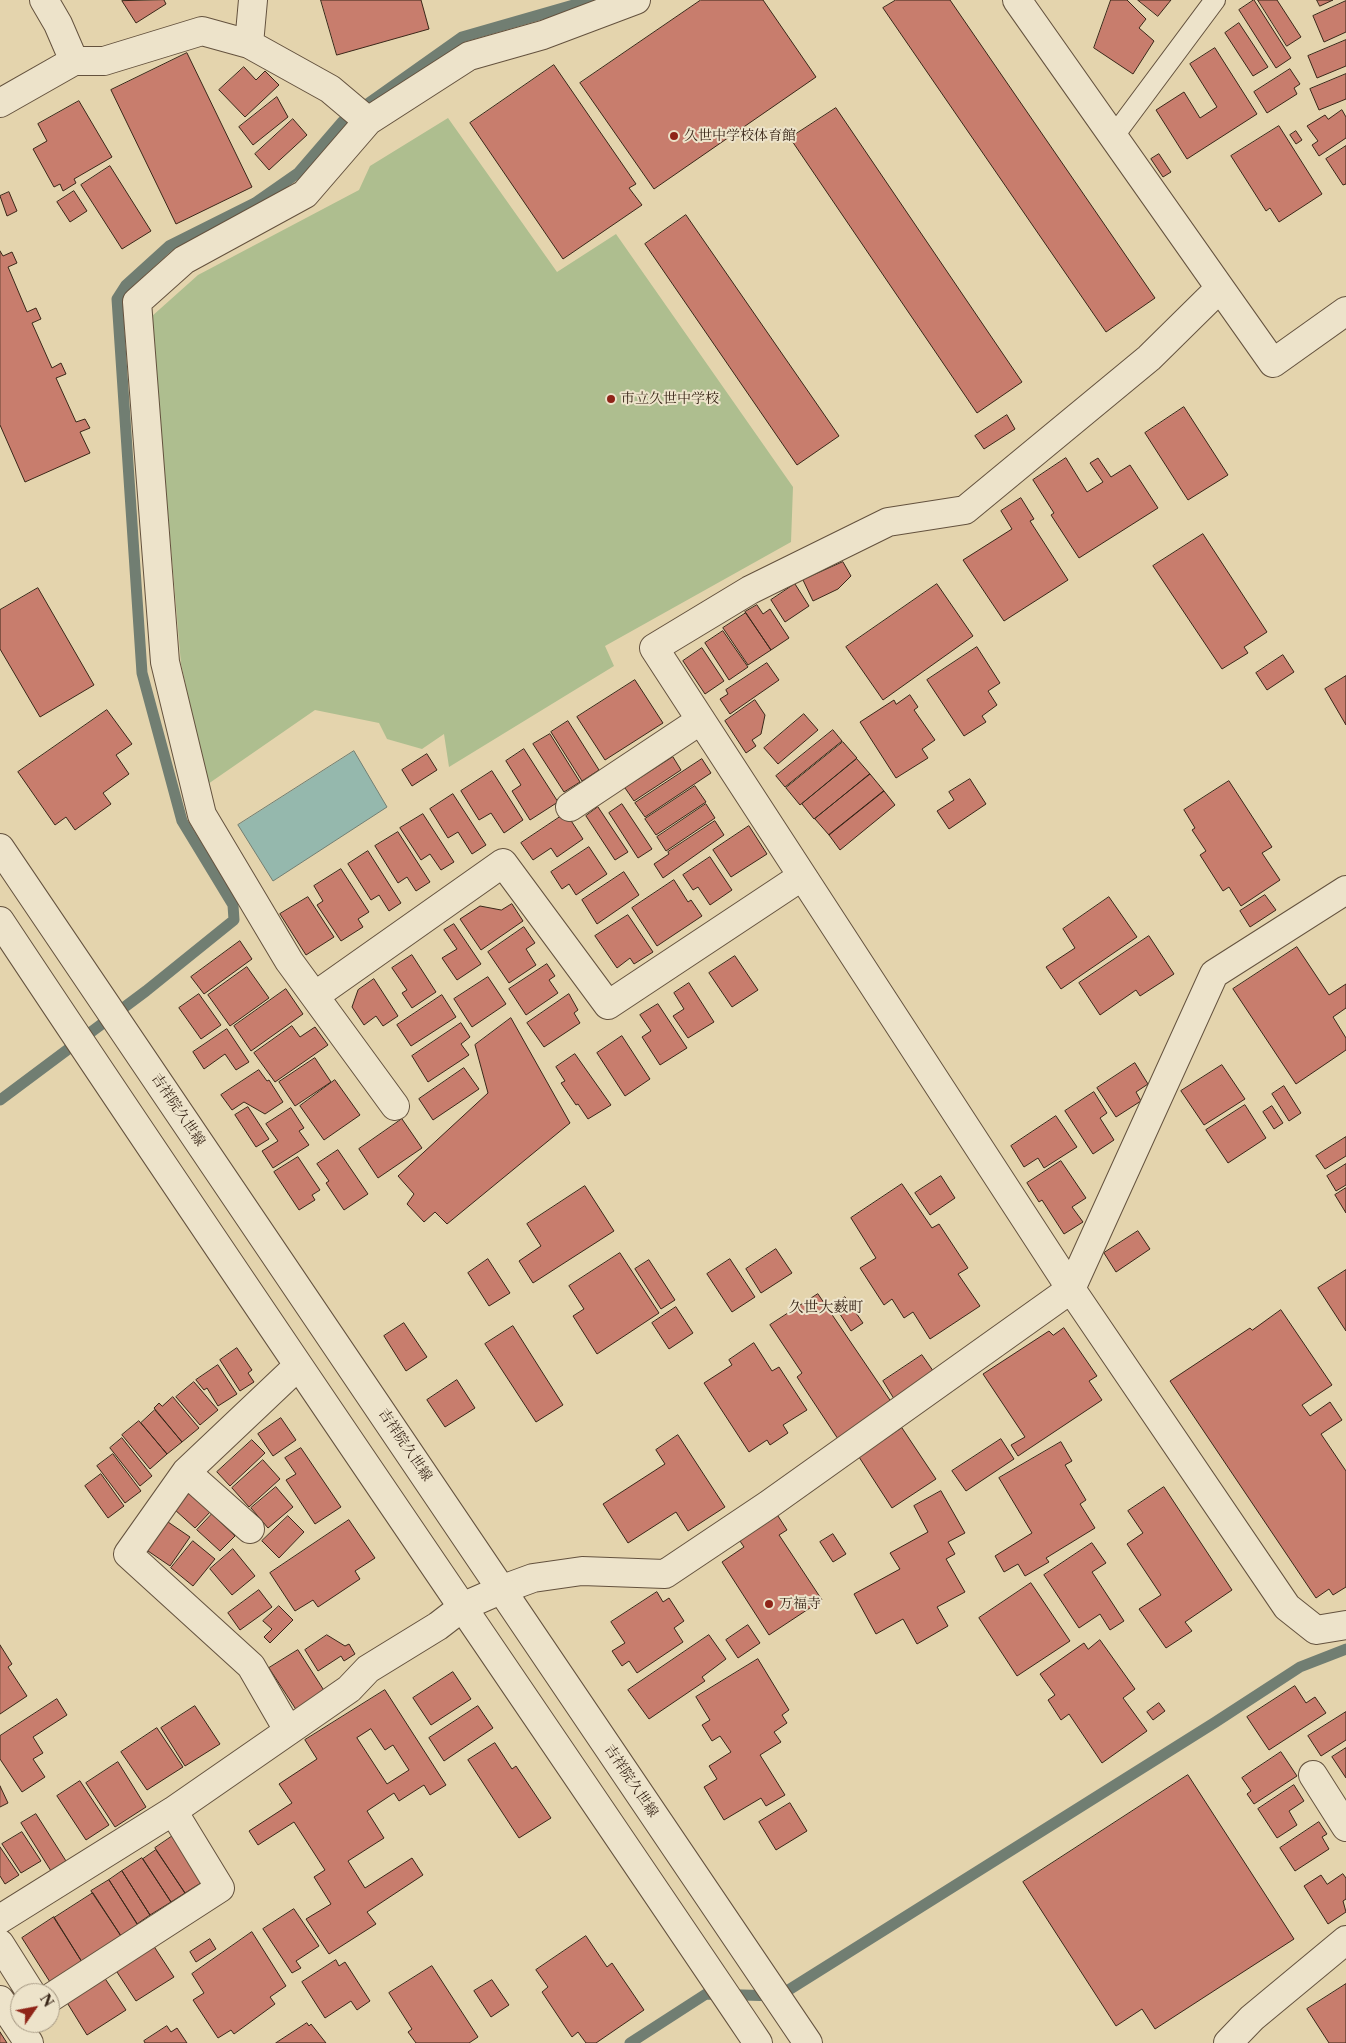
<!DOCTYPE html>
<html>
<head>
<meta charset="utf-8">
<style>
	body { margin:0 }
	#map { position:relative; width:1346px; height:2043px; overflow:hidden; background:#e4d4ad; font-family:"Libre Caslon Text",serif }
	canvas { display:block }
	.north { position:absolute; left:10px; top:1983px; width:50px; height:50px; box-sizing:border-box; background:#ede3ca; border:1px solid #a59883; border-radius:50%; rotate:57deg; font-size:14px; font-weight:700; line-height:20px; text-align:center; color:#3a2719 }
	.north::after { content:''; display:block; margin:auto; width:18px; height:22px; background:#8f2418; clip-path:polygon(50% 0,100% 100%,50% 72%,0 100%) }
</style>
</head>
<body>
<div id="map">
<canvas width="1346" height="2043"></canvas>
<div class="north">N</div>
</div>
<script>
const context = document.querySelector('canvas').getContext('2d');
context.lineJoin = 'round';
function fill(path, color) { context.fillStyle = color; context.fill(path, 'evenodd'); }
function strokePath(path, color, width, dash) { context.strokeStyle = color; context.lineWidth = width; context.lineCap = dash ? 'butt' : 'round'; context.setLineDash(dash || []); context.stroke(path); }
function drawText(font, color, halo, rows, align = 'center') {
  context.font = font + ' "Libre Caslon Text","Noto Serif JP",serif'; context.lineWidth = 4; context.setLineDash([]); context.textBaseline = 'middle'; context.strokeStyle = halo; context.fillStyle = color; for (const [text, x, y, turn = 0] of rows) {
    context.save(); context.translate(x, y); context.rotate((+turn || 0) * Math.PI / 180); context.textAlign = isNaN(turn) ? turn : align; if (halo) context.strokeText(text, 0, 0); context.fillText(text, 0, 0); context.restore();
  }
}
fill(new Path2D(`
	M448 118 557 272 616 234 793 487 791 542 605 646 614 666 449 767 444 734 422 749 387 739 379 723 315 710 208 784 181 664 151 317 198 275 359 190 370 166Z`), '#aebe8f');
const water = new Path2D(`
	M354 751 387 807 273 881 238 825Z`);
fill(water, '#95b8ad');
strokePath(water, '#717e72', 1);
strokePath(new Path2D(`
	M0 1100 146 991 234 920 233 905 182 821 142 673 117 299 126 285 169 246 255 203 298 173 342 122 462 37 591 0
	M630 2043 706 1994 779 1996 1214 1723 1300 1667 1346 1649`), '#717e72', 11);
const building = new Path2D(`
	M164 0 166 4 136 23 122 1Z
	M321 0H421L429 29 337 55Z
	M701 0H763L816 77 654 189 580 83Z
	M896 0H950L1155 298 1106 332 883 8Z
	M1111 0H1127L1146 19 1139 28 1154 41 1133 74 1094 48Z
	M1138 0H1171L1158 16Z
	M1254 0 1291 58 1276 68 1239 10Z
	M1258 0H1277L1301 37 1287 46Z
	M1317 0H1333L1320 6Z
	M1346 1V32L1324 42 1313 16Z
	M1239 23 1268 67 1253 76 1225 33Z
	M1346 40V66L1317 78 1308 56Z
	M1215 48 1257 114 1187 159 1156 110 1184 92 1200 118 1217 107 1190 64Z
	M187 53 252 187 176 224 111 90Z
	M554 65 636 184 629 188 642 205 563 259 470 123Z
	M244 67 256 80 265 71 279 85 245 117 219 90Z
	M1290 69 1300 84 1294 88 1297 94 1267 113 1254 92Z
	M1346 74V99L1319 110 1310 89Z
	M277 97 288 117 253 145 239 127Z
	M79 101 112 157 74 179 76 183 63 191 60 184 54 187 33 149 47 141 38 124Z
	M836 108 1022 382 977 413 790 138Z
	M1342 110 1346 117V138L1319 156 1312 145 1318 141 1307 126 1325 115 1328 119Z
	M293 119 307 135 269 170 255 154Z
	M1279 126 1322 194 1279 222 1270 208 1266 211 1231 156Z
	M1296 131 1302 140 1296 144 1290 135Z
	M1346 146V184L1343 185 1326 159Z
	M1159 154 1171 172 1163 177 1151 159Z
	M110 166 151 231 122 249 81 185Z
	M74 191 87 211 70 222 57 202Z
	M9 192 17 211 7 216 0 196Z
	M686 215 839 436 797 465 645 244Z
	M0 251 3 256 12 252 17 263 8 267 27 312 36 308 41 319 32 323 52 368 61 363 66 374 56 378 76 422 85 419 90 428 80 432 90 453 25 482 0 425Z
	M1184 407 1228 475 1188 500 1145 433Z
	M1007 415 1015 429 984 449 975 436Z
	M1066 458 1087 492 1103 482 1090 463 1098 458 1111 477 1130 465 1158 508 1079 558 1051 515 1054 513 1033 480Z
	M1021 498 1034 519 1030 521 1068 580 1004 621 963 560 1012 529 1001 511Z
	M1203 534 1267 632 1244 647 1248 653 1222 669 1153 566Z
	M843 562 851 576 838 589 813 601 803 580Z
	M795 584 809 606 785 622 771 600Z
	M937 584 973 636 883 700 846 647Z
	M38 588 94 685 40 717 0 649V610Z
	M757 605 763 614 770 609 789 638 771 650 745 612Z
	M746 613 771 650 748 665 723 628Z
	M723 631 748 667 729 680 705 643Z
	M977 647 1000 683 988 691 997 705 982 716 986 722 964 736 927 680Z
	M702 648 724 681 705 694 683 661Z
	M1283 655 1294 672 1267 690 1256 673Z
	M767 663 779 680 730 714 720 699 728 694 726 690Z
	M1346 676V725L1325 689Z
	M635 680 663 723 605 760 577 717Z
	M910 695 918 707 914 710 935 740 922 749 928 758 896 778 860 722 894 700 896 704Z
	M755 700 765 715 761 734 752 740 756 746 746 753 725 721Z
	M107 710 132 744 116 755 129 774 103 793 111 804 75 830 66 817 55 825 18 772Z
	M804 714 818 730 778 764 764 748Z
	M568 721 599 770 582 781 551 732Z
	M833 730 842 741 785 787 776 776Z
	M550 734 580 782 564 792 533 744Z
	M843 742 857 758 800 805 786 788Z
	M524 749 558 802 530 820 512 791 521 785 506 761Z
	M427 754 437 770 412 786 402 770Z
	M673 757 681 770 634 801 625 788Z
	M702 759 711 773 645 817 635 803Z
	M857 759 870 774 814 819 802 804Z
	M492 771 523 820 504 833 491 813 479 820 461 791Z
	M870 774 884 791 829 835 815 819Z
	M970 779 986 804 949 829 937 811 954 800 949 792Z
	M1229 781 1272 847 1262 853 1280 880 1241 906 1229 887 1223 891 1200 855 1206 851 1192 830 1195 828 1184 810Z
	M695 786 706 802 656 835 645 819Z
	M884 791 895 805 840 850 829 835Z
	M453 794 486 845 472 854 458 832 448 838 430 809Z
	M622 804 652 849 638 858 609 813Z
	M706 804 715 818 666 851 657 837Z
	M598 807 628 852 615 860 586 816Z
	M566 813 583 839 557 857 551 848 533 860 521 843Z
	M423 814 454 862 441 870 430 854 421 860 400 828Z
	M715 821 724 835 663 878 654 864 669 854 668 852Z
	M749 826 767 854 731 877 713 850Z
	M398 832 430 882 416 891 407 877 398 883 375 846Z
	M589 847 607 874 576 895 569 884 562 889 551 872Z
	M368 851 401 903 389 911 379 895 371 900 348 864Z
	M710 857 732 890 710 905 698 887 693 890 683 875Z
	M341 869 369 912 358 919 363 927 341 941 317 905 323 901 314 886Z
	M624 872 639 895 597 924 582 900Z
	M674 880 688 902 691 900 702 916 657 946 632 908Z
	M1265 895 1276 910 1250 927 1240 911Z
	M308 897 334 937 306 955 280 914Z
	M1109 897 1137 937 1061 989 1046 967 1075 948 1063 929Z
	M512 904 523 921 481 950 460 919 480 906 501 910Z
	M628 915 653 952 634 964 630 958 617 968 595 936Z
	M454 924 481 964 457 980 442 958 457 949 444 930Z
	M524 927 535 943 526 949 536 965 509 983 488 952Z
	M1149 936 1174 974 1140 996 1136 990 1100 1015 1079 983Z
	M240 941 252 959 204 994 191 977Z
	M1297 947 1329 995 1346 984V1008L1333 1017 1346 1038V1050L1296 1084 1233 989Z
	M412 955 436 992 412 1008 402 993 407 990 392 968Z
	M735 956 758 990 732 1007 709 973Z
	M547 964 555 976 549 980 558 993 526 1015 509 989Z
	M247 967 269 998 230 1026 208 995Z
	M488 977 506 1004 472 1027 454 999Z
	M374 979 398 1016 383 1026 376 1016 364 1025 352 1007 358 990Z
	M689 983 714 1022 688 1038 673 1016 684 1009 674 993Z
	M286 989 303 1014 251 1051 234 1026Z
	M199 994 221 1025 201 1039 179 1008Z
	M569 994 578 1010 574 1013 580 1023 544 1047 527 1023Z
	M442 995 456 1017 411 1046 397 1025Z
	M658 1004 687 1048 660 1065 642 1037 651 1031 640 1015Z
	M511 1018 570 1123 447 1224 435 1212 424 1222 407 1204 414 1194 398 1176 488 1093 475 1045Z
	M461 1023 470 1037 461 1044 469 1055 428 1082 412 1056Z
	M292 1026 300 1037 315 1027 328 1045 275 1082 254 1053Z
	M227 1029 249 1062 236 1070 225 1054 204 1069 193 1052Z
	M622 1036 650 1079 625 1096 597 1053Z
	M575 1054 611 1105 588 1119 578 1104 576 1105 561 1083 565 1081 556 1067Z
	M315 1058 331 1082 295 1106 279 1082Z
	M1135 1063 1148 1084 1136 1092 1141 1101 1116 1117 1097 1088Z
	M1222 1065 1245 1099 1204 1125 1181 1091Z
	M464 1068 479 1089 433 1120 419 1099Z
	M259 1070 267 1081 269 1080 283 1102 265 1114 244 1102 232 1110 221 1095Z
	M335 1080 360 1115 324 1140 300 1106Z
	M1284 1086 1301 1113 1289 1121 1272 1094Z
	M1094 1092 1107 1113 1100 1118 1114 1140 1093 1154 1065 1111Z
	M1245 1105 1266 1138 1228 1163 1206 1130Z
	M1272 1106 1283 1123 1274 1129 1263 1112Z
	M248 1107 269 1139 256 1147 235 1115Z
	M291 1108 304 1128 299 1131 309 1145 273 1168 262 1151 278 1141 266 1124Z
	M1056 1116 1077 1147 1044 1168 1038 1158 1024 1167 1011 1146Z
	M402 1119 422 1148 378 1178 359 1149Z
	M1346 1137V1156L1325 1169 1316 1156Z
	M338 1150 368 1194 344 1210 326 1183 329 1181 317 1164Z
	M298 1157 320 1190 312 1195 315 1200 299 1210 274 1172Z
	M1061 1161 1086 1198 1072 1207 1083 1222 1064 1234 1042 1200 1039 1202 1027 1183Z
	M1346 1164V1185L1336 1191 1327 1176Z
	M941 1176 955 1198 930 1215 915 1193Z
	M902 1184 932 1228 939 1224 968 1268 958 1274 980 1306 930 1339 913 1312 904 1318 892 1299 884 1305 860 1268 876 1258 851 1218Z
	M585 1186 614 1231 533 1283 519 1261 541 1246 527 1224Z
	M1346 1188V1213L1335 1195Z
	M1138 1231 1150 1249 1116 1272 1104 1253Z
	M776 1249 792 1273 761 1293 746 1269Z
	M620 1253 659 1313 597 1354 573 1316 584 1309 569 1286Z
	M488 1259 510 1293 489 1306 468 1273Z
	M730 1259 755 1297 732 1312 707 1274Z
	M649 1260 675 1300 661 1309 635 1269Z
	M1346 1270V1331L1318 1288Z
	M818 1294 894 1406 840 1442 797 1377 802 1373 770 1325Z
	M845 1297 863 1323 851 1331 834 1305Z
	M676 1307 693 1333 669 1349 652 1323Z
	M1281 1310 1332 1385 1302 1405 1310 1416 1330 1402 1342 1420 1321 1434 1346 1471V1587L1333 1595 1329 1589 1316 1598 1170 1381 1250 1328 1252 1330Z
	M404 1323 427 1357 406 1371 384 1336Z
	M513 1326 563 1405 536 1422 485 1344Z
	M1064 1328 1097 1376 1089 1381 1102 1400 1018 1456 1011 1445 1025 1437 983 1374 1049 1331 1053 1335Z
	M754 1343 772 1371 779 1367 807 1410 783 1425 788 1433 770 1445 767 1440 749 1452 704 1383 732 1365 729 1360Z
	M237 1348 252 1370 248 1373 254 1382 240 1391 220 1360Z
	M922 1355 936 1375 896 1402 883 1381Z
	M218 1365 237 1394 218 1406 207 1388 204 1390 196 1380Z
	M457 1380 475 1408 445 1427 427 1400Z
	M194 1382 218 1410 200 1425 176 1397Z
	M173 1397 199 1428 182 1442 154 1408 159 1403 162 1406Z
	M155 1410 182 1442 167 1454 141 1423Z
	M281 1418 296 1440 273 1456 258 1434Z
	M139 1421 167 1454 150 1469 122 1435Z
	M902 1428 936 1479 892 1508 859 1457Z
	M678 1435 725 1507 688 1531 676 1512 628 1543 603 1504 665 1464 656 1450Z
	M122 1438 152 1476 140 1486 110 1448Z
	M1001 1439 1014 1459 966 1491 952 1471Z
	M252 1440 265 1453 230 1486 217 1472Z
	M1061 1442 1072 1461 1065 1465 1086 1500 1080 1504 1095 1528 1046 1558 1049 1562 1025 1576 1018 1564 1004 1572 995 1556 1032 1533 999 1478Z
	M301 1448 341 1507 315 1524 286 1480 296 1474 285 1458Z
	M113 1454 141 1491 125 1503 97 1466Z
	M263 1460 280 1479 249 1507 232 1488Z
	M101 1474 124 1506 108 1518 85 1486Z
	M276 1487 293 1507 268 1528 251 1508Z
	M1164 1487 1232 1590 1185 1622 1192 1631 1166 1648 1139 1609 1161 1595 1127 1544 1143 1533 1128 1511Z
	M941 1491 965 1533 948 1542 955 1554 946 1559 965 1592 937 1607 948 1626 917 1644 903 1619 876 1634 854 1594 900 1569 890 1553 928 1532 914 1506Z
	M190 1492 210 1512 195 1528 174 1509Z
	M212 1514 235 1536 220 1551 197 1530Z
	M288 1516 304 1532 279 1558 262 1541Z
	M778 1516 787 1530 779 1535 822 1600 769 1635 722 1562 744 1547 740 1541Z
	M349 1520 375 1558 355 1571 360 1579 318 1607 313 1600 295 1611 270 1573Z
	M168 1522 190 1537 170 1566 148 1551Z
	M833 1534 846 1554 833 1562 820 1542Z
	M193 1541 215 1559 193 1586 171 1568Z
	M1092 1543 1106 1563 1092 1572 1124 1621 1110 1630 1100 1614 1079 1628 1044 1575Z
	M233 1549 255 1576 232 1595 210 1569Z
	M1031 1583 1070 1641 1017 1676 979 1618Z
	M259 1590 272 1607 240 1630 228 1613Z
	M657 1592 663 1602 669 1598 684 1621 674 1628 683 1642 637 1673 629 1661 622 1666 612 1651 625 1643 611 1622Z
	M279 1606 293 1620 270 1643 264 1637 272 1629 263 1621Z
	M748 1625 760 1643 738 1658 726 1640Z
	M327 1635 345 1646 349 1644 355 1654 344 1661 341 1656 318 1671 305 1650Z
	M709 1635 726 1659 702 1677 705 1681 649 1719 628 1690Z
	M1100 1640 1135 1689 1123 1698 1147 1731 1102 1763 1069 1714 1061 1720 1048 1700 1055 1695 1040 1674 1084 1643 1088 1649Z
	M0 1645 12 1664 8 1667 27 1696 0 1714Z
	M298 1650 325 1692 297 1711 269 1668Z
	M758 1659 789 1710 782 1715 787 1723 774 1732 781 1742 760 1755 785 1795 766 1806 761 1798 724 1820 704 1787 717 1779 709 1766 731 1752 720 1736 712 1741 702 1725 710 1720 696 1697Z
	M453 1672 471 1699 431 1725 413 1698Z
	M1295 1686 1306 1703 1315 1697 1326 1713 1269 1750 1247 1717Z
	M385 1690 446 1785 430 1795 424 1785 399 1801 394 1793 367 1811 384 1838 348 1861 365 1888 412 1858 423 1875 367 1912 376 1924 329 1954 306 1919 331 1904 314 1877 325 1870 294 1822 258 1845 249 1831 292 1803 279 1784 317 1759 305 1740ZM371 1729 385 1750 393 1745 409 1770 387 1784 357 1738Z
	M57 1699 67 1715 33 1737 43 1753 33 1759 45 1777 22 1792 0 1759V1736Z
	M1159 1703 1165 1711 1153 1720 1147 1712Z
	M195 1706 220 1744 185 1766 161 1728Z
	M478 1706 493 1728 444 1761 429 1738Z
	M1346 1712V1740L1321 1756 1308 1736Z
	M157 1728 183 1767 147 1790 121 1752Z
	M495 1743 512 1769 516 1766 551 1818 519 1838 468 1760Z
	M1346 1748V1778L1332 1757Z
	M1281 1752 1297 1776 1254 1804 1247 1794 1251 1791 1242 1778Z
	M118 1762 146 1807 115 1827 86 1783Z
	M1188 1775 1294 1939 1155 2029 1142 2009 1116 2026 1023 1882Z
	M80 1781 109 1825 86 1840 57 1796Z
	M1294 1785 1304 1801 1289 1811 1297 1825 1277 1838 1258 1809Z
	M0 1786 8 1803 0 1807Z
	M790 1803 807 1831 776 1850 759 1822Z
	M36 1814 66 1861 51 1871 21 1823Z
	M1319 1822 1327 1834 1322 1837 1329 1849 1295 1871 1280 1848Z
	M22 1832 41 1861 21 1873 2 1844Z
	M177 1833 207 1879 185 1893 155 1848Z
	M0 1847 19 1875 5 1884 0 1876Z
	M156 1850 185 1893 171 1902 143 1859Z
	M142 1858 171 1902 150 1915 122 1871Z
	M122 1871 150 1915 137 1924 109 1880Z
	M1343 1874 1346 1878V1899L1343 1901 1346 1912 1328 1924 1304 1886 1321 1875 1327 1884Z
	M109 1880 138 1925 121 1936 91 1891Z
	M93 1893 121 1936 82 1962 54 1918Z
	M294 1909 319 1946 296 1961 301 1968 292 1973 263 1929Z
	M54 1917 82 1962 50 1982 22 1938Z
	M252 1932 286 1986 270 1997 275 2004 234 2034 231 2030 218 2038 193 2000 204 1993 192 1974Z
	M586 1936 607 1967 612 1963 644 2010 596 2043H586L578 2032 572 2037 542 1992 548 1987 536 1970Z
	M210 1939 216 1949 196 1962 190 1952Z
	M153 1945 174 1977 136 2001 115 1969Z
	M336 1960 339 1966 345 1962 370 2001 357 2010 351 2001 325 2018 302 1982Z
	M432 1966 478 2037 469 2043H416L408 2032 412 2029 389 1993Z
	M104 1977 126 2010 87 2035 66 2001Z
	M492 1980 509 2005 491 2017 474 1991Z
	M1346 1984V2043H1329L1307 2009Z
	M307 2023 309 2026 311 2024 326 2043H276Z
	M167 2026 171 2032 177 2028 187 2043H145L144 2041Z
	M0 2032 7 2043H0Z`);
fill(building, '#c87d6d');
strokePath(building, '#3a2719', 1);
const service = new Path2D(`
	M1113 137 1215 0`);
const minor = new Path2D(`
	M44 0 58 24 74 61H104L202 31 249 44 330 89 368 121
	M1017 0 1220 288 1149 358 965 510 888 522 750 590 654 648 1071 1289 1287 1607 1316 1630 1346 1625
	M249 44 253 0
	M0 103 74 61
	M1220 288 1273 363 1346 311
	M570 807 701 720
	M316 995 503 863 608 1005 801 877
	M395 1106 289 961 202 815 165 662 137 302 184 260 305 194 368 121 469 56 543 35 636 0
	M186 1472 250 1529
	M288 1730 251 1666 128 1554 186 1472 298 1366
	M1313 1775 1346 1827
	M0 1919 173 1811 349 1689 368 1669 438 1626 464 1606 503 1589 533 1578 582 1571 665 1574 768 1505 1071 1289 1214 974 1346 890
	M0 1944 31 1993
	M50 1998 220 1888 173 1811
	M0 2000 29 2043
	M1228 2043 1252 2018 1346 1940`);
const tertiary = new Path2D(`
	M0 848 808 2043
	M0 921C249 1297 506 1669 758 2043`);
strokePath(service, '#64523e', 22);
strokePath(minor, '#64523e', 30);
strokePath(tertiary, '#64523e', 30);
strokePath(service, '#ede3ca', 20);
strokePath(minor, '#ede3ca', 28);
strokePath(tertiary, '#ede3ca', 28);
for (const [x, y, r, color] of [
	[674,136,5,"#8f2418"],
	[611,399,5,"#8f2418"],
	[769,1604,5,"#8f2418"]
]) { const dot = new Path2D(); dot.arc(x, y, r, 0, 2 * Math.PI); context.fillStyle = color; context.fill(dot); strokePath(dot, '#ede3ca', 2); }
drawText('14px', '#3a2719', '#ede3ca', [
	["久世中学校体育館",684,136],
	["市立久世中学校",621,399],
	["万福寺",779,1604]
], 'left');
drawText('14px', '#3a2719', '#ede3ca', [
	["吉祥院久世線",178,1110,56],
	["吉祥院久世線",405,1445,56],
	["吉祥院久世線",631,1781,56]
]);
drawText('15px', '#3a2719', '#ede3ca', [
	["久世大薮町",826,1308]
]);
</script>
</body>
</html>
